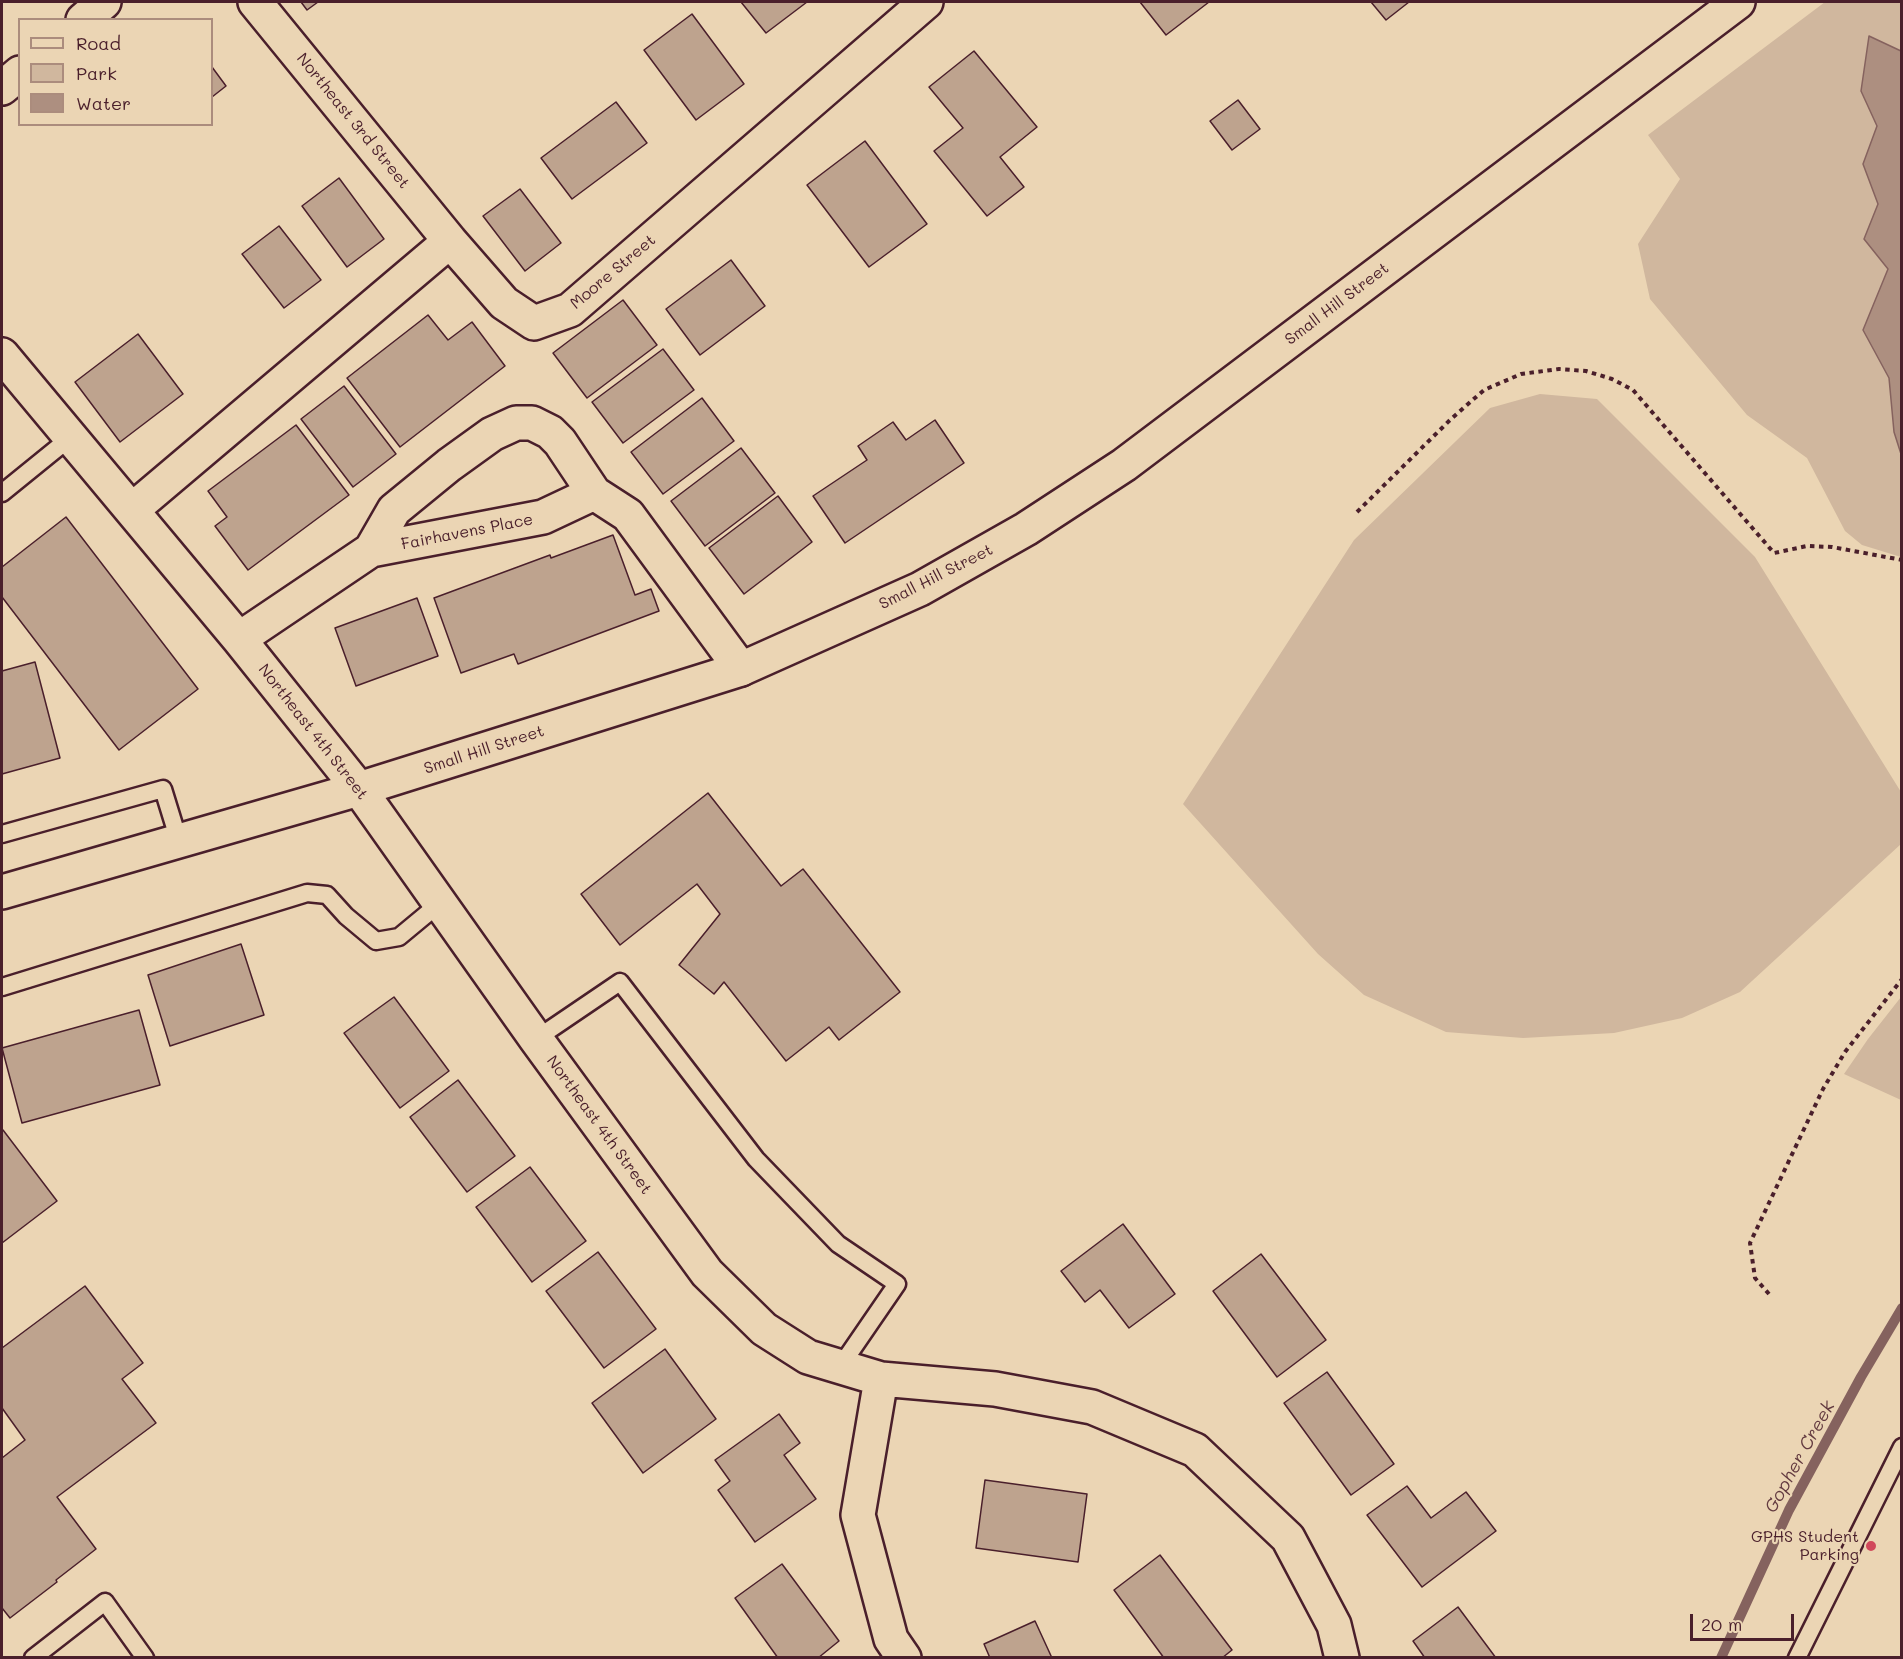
<!DOCTYPE html>
<html>
<head>
<meta charset="utf-8">
<style>
	body { margin:0 }
	#map { position:relative; width:1903px; height:1659px; overflow:hidden; background:#ebd5b4; font-family:Mali,sans-serif }
	canvas { display:block }
	.frame { position:absolute; inset:0; border:3px solid #4a1f2b; pointer-events:none }
	.legend { position:absolute; left:18px; top:18px; width:195px; height:108px; box-sizing:border-box; background:#ebd5b4; border:2px solid #ab8c7d; margin:0; padding:8px 10px; list-style:none; font-size:18px; color:#4a1f2b }
	.legend li { display:flex; align-items:center; gap:12px; height:30px }
	.legend b { width:30px; border:2px solid #ab8c7d }
	.scale { position:absolute; left:1690px; top:1614px; width:104px; height:27px; box-sizing:border-box; border:3px solid #4a1f2b; border-top:0; padding-left:8px; font-size:18px; line-height:21px; white-space:nowrap; color:#4a1f2b; -webkit-text-stroke:4px #ebd5b4; paint-order:stroke }
</style>
</head>
<body>
<div id="map">
<canvas width="1903" height="1659"></canvas>
<div class="frame"></div>
<ul class="legend">
<li><b style="height:8px;background:#ebd5b4"></b>Road</li>
<li><b style="height:16px;background:#d0b79e"></b>Park</li>
<li><b style="height:16px;background:#ad8f80"></b>Water</li>
</ul>
<div class="scale">20 m</div>
</div>
<script>
const context = document.querySelector('canvas').getContext('2d');
context.lineJoin = 'round';
function fill(path, color) { context.fillStyle = color; context.fill(path, 'evenodd'); }
function strokePath(path, color, width, dash) { context.strokeStyle = color; context.lineWidth = width; context.lineCap = dash ? 'butt' : 'round'; context.setLineDash(dash || []); context.stroke(path); }
function drawText(font, color, halo, rows, align = 'center') {
  context.font = font + ' Mali,sans-serif'; context.lineWidth = 4.5; context.setLineDash([]); context.textBaseline = 'middle'; context.strokeStyle = halo; context.fillStyle = color; for (const [text, x, y, turn = 0] of rows) {
    context.save(); context.translate(x, y); context.rotate((+turn || 0) * Math.PI / 180); context.textAlign = isNaN(turn) ? turn : align; if (halo) context.strokeText(text, 0, 0); context.fillText(text, 0, 0); context.restore();
  }
}
fill(new Path2D(`
	M1825 2H1901V557L1862 545 1845 531 1807 458 1747 415 1650 299 1638 244 1680 179 1648 135Z
	M1540 394 1597 399 1755 557 1901 792V844L1740 992 1682 1018 1614 1033 1523 1038 1446 1032 1364 995 1318 954 1183 804 1354 540 1490 408Z
	M1901 997V1100L1844 1074 1868 1039Z`), '#d0b79e');
const water = new Path2D(`
	M1869 36 1901 51V454L1894 432 1889 378 1863 330 1888 269 1864 239 1878 204 1863 164 1877 126 1861 91Z`);
fill(water, '#ad8f80');
strokePath(water, '#85625e', 1.5);
strokePath(new Path2D(`
	M1721 1658 1789 1510 1861 1377 1902 1308`), '#85625e', 10);
const building = new Path2D(`
	M301 2H318L307 10Z
	M741 2H807L766 33Z
	M1140 2H1209L1166 35Z
	M1371 2H1409L1386 20Z
	M692 14 744 84 696 120 644 50Z
	M974 51 1037 127 1000 157 1024 187 987 216 934 151 963 128 929 87Z
	M212 67 226 86 212 97Z
	M1238 100 1260 129 1232 150 1210 121Z
	M616 102 647 143 572 199 541 158Z
	M865 141 927 224 869 267 807 185Z
	M339 178 384 239 347 267 302 206Z
	M520 189 561 243 525 271 483 216Z
	M279 226 321 280 284 308 242 254Z
	M731 260 765 306 700 355 666 309Z
	M623 300 657 345 587 398 553 353Z
	M428 315 448 340 472 322 505 366 400 447 347 378Z
	M138 334 183 394 120 442 75 382Z
	M663 349 694 390 623 443 592 402Z
	M344 386 396 454 353 487 301 419Z
	M702 398 734 441 663 494 631 452Z
	M935 420 964 463 845 543 813 496 867 460 858 446 893 422 906 440Z
	M296 425 349 495 248 570 215 526 227 517 208 491Z
	M741 448 775 493 705 546 671 501Z
	M778 496 812 542 744 594 709 548Z
	M66 517 198 689 119 750 2 597V567Z
	M613 535 635 595 651 589 659 611 518 664 514 654 461 673 434 598 550 555 551 558Z
	M417 598 438 656 356 686 335 628Z
	M35 662 60 758 2 774V671Z
	M708 793 781 886 803 869 900 992 839 1040 829 1027 786 1061 724 982 714 994 679 965 720 914 697 884 620 945 581 894Z
	M241 944 264 1015 170 1046 148 975Z
	M394 997 449 1071 400 1108 344 1033Z
	M139 1010 160 1085 22 1123 2 1048Z
	M458 1080 515 1156 467 1192 410 1117Z
	M3 1130 57 1201 2 1243V1131Z
	M530 1167 586 1241 532 1282 476 1207Z
	M1123 1224 1175 1294 1129 1328 1100 1290 1085 1302 1061 1271Z
	M598 1252 656 1329 604 1368 546 1291Z
	M1261 1254 1326 1340 1277 1377 1213 1291Z
	M85 1286 143 1363 122 1379 156 1423 57 1497 96 1549 56 1580 57 1582 10 1618 2 1608V1458L25 1440 2 1408V1348Z
	M665 1349 716 1419 643 1473 592 1403Z
	M1327 1372 1394 1464 1351 1495 1284 1403Z
	M779 1414 800 1443 784 1455 816 1499 755 1542 718 1490 730 1481 715 1460Z
	M985 1480 1087 1494 1078 1562 976 1548Z
	M1407 1486 1431 1518 1466 1492 1496 1531 1422 1587 1367 1515Z
	M1160 1555 1232 1650 1222 1658H1164L1114 1590Z
	M782 1564 839 1641 818 1658H778L735 1598Z
	M1458 1607 1496 1658H1425L1413 1641Z
	M1035 1621 1052 1658H990L984 1644Z`);
fill(building, '#bea38e');
strokePath(building, '#4a1f2b', 1.5);
const service = new Path2D(`
	M2 493 71 437
	M2 834 163 789 179 841
	M2 987 307 893 327 895 346 916 376 941 399 937 440 903
	M536 1039 620 982 756 1159 838 1244 897 1284 840 1367
	M33 1658 105 1602 145 1658
	M1797 1658 1902 1447`);
const minor = new Path2D(`
	M255 2 450 241 504 303 534 323 570 310 926 2
	M83 20 104 2
	M2 88 20 73
	M2 355 239 639 359 789 536 1039 707 1273 764 1329 808 1357 881 1379 995 1389 1092 1407 1195 1450 1288 1538 1334 1625 1342 1658
	M132 510 450 241
	M371 550 394 510 449 465 492 434 516 423H532L550 432 560 442 594 493
	M239 639 371 550 543 517 594 493 628 515 741 669
	M881 1379 858 1515 891 1639 904 1658`);
const tertiary = new Path2D(`
	M2 892 359 789 741 669 920 589 1026 529 1124 465 1738 2`);
strokePath(service, '#4a1f2b', 21);
strokePath(minor, '#4a1f2b', 38);
strokePath(tertiary, '#4a1f2b', 38);
strokePath(new Path2D(`
	M1357 512 1451 419 1484 390 1521 374 1559 369 1586 371 1612 379 1633 390 1774 553 1807 546 1832 547 1902 560
	M1769 1294 1755 1278 1750 1243 1823 1089 1845 1052 1902 979`), '#4a1f2b', 4, [4.5, 4.5]);
strokePath(service, '#ebd5b4', 16);
strokePath(minor, '#ebd5b4', 33);
strokePath(tertiary, '#ebd5b4', 33);
for (const [x, y, r, color] of [
	[1871,1546,6,"#d1495b"]
]) { const dot = new Path2D(); dot.arc(x, y, r, 0, 2 * Math.PI); context.fillStyle = color; context.fill(dot); strokePath(dot, '#ebd5b4', 2); }
drawText('16px', '#4a1f2b', '#ebd5b4', [
	["Northeast 3rd Street",353,121,51],
	["Moore Street",613,272,-40],
	["Small Hill Street",1337,304,-37],
	["Fairhavens Place",467,532,-11],
	["Small Hill Street",936,577,-27],
	["Northeast 4th Street",313,732,52],
	["Small Hill Street",484,750,-18],
	["Northeast 4th Street",599,1125,54]
]);
drawText('16px', '#4a1f2b', '#ebd5b4', [
	["GPHS Student",1859,1537],
	["Parking",1859,1555]
], 'right');
drawText('italic 18px', '#633b40', '#ebd5b4', [
	["Gopher Creek",1800,1457,-61]
]);
</script>
</body>
</html>
